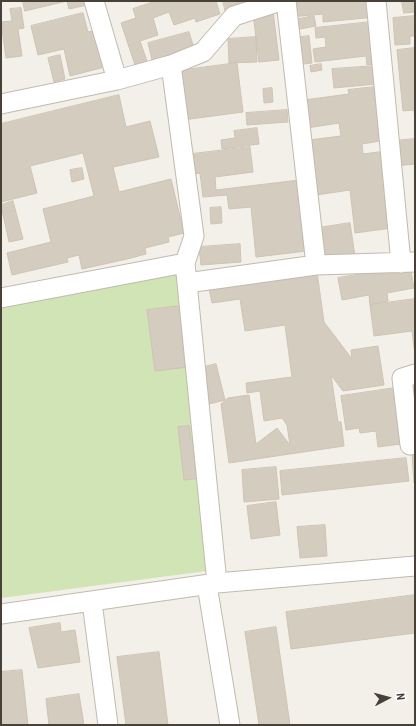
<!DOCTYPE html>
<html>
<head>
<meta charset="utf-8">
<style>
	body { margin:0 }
	#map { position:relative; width:416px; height:726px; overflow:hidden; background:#f3f0e9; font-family:"Roboto Condensed",sans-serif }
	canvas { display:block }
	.frame { position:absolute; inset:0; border:2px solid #474138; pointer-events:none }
	.north { position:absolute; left:368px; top:678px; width:40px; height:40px; -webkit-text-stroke:3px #fff; paint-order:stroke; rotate:84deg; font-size:11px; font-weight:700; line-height:16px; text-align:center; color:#474138 }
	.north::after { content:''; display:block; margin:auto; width:14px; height:18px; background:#474138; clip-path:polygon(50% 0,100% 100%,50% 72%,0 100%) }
</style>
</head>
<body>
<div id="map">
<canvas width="416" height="726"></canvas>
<div class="frame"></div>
<div class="north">N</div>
</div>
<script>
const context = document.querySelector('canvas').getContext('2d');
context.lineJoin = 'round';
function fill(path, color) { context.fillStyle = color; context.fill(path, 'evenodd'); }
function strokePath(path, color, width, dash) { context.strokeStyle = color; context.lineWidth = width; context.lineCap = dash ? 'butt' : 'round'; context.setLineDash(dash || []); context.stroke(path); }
fill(new Path2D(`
	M176 270 207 571 1 598V307Z`), '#d0e4b5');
const building = new Path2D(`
	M23 1H86L87 5 69 9 67 1 25 11Z
	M156 1H216L220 14 196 22 195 18 174 25 169 12 153 18 158 35 140 41 147 61 135 65 121 23 136 18 133 9Z
	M223 1H247L249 7 226 13Z
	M288 1H375L376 17 323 22V14L290 17Z
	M402 1H415V12L404 13Z
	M21 8 24 28 18 29 22 56 6 58 1 22 12 21 10 9Z
	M273 11 279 60 259 62 253 13Z
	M83 13 88 32 96 30 105 67 70 76 64 49 38 55 31 26Z
	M314 16 316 26 295 30 294 20Z
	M415 16V36H410V44L395 45 393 18Z
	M380 21 379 63 367 65 366 56 315 62 313 49 326 47 325 37 316 38 315 28Z
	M189 32 194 48 152 60 148 43Z
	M309 36 312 63 295 65 292 38Z
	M256 37 257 62 229 63 228 39Z
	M415 48V121L414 110 403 111 397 50Z
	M60 55 65 79 54 82 48 58Z
	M237 63 243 112 183 120 177 71Z
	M321 64 322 70 311 72 310 66Z
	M375 66 376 84 334 88 332 69Z
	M374 87 378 110 386 140 362 144 363 154 386 151 392 228 355 233 350 190 316 195 309 140 341 136 339 123 307 128 304 100 349 94 348 90Z
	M272 88 273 102 264 103 263 89Z
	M119 95 126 127 150 121 159 157 113 167 119 192 171 179 184 233 168 237 169 242 145 248 146 254 127 259 82 269 79 255 67 258 68 262 12 275 7 253 51 242 43 209 94 196 83 153 30 166 37 193 1 202V124Z
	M287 110 288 122 247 125 246 113Z
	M257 128 259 144 222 149 221 140 235 138 234 131Z
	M415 139V164L395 166 393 141Z
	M250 147 253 172 215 177 216 190 299 180 307 251 256 257 251 207 229 209 227 195 203 197 200 173 194 174 192 154Z
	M82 168 84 179 72 182 70 170Z
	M13 201 23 239 9 242 1 205Z
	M221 207 222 223 211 224 210 208Z
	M350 223 355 256 322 260 318 228Z
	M240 244 241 262 201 265 199 247Z
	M410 266 414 288 387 293 388 301 370 305 369 295 342 300 338 278Z
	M317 272 324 322 352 359 351 350 378 346 384 385 343 391 331 375 338 422H341L344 446 229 463 221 404 228 398 249 395 256 444 277 428 290 445 287 425 282 418 264 421 260 391 247 393 246 383 292 377 285 325 245 331 240 299 212 303 209 288Z
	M415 299V355L412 331 374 336 370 305Z
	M181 306 189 367 155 371 147 310Z
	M216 364 225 400 209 404 200 368Z
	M415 385V442L378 447 376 431 360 433 359 428 346 430 341 396Z
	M189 426 191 440H196L201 478 184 480 178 427Z
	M415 454V483H414L412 455Z
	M406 458 409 481 282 495 280 471Z
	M276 467 279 499 244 502 242 470Z
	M276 502 280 535 251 539 247 506Z
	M325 525 327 556 300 558 297 527Z
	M415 595V633L291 649 286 612Z
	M60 623 61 632 75 630 80 662 38 668 29 628Z
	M276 627 290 725H259L245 632Z
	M159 652 168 725H126L117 657Z
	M22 670 28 725H1V672Z
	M79 694 84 725H49L46 699Z`);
fill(building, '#d4ccbf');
strokePath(building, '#cec3b3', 1);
const minor = new Path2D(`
	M94 1 117 80
	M286 1 316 265
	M376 1 401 263
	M171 65 194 236 185 263 217 583
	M1 104 117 80 171 65 203 52 234 16 281 1
	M187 283 316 265 415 262
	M1 298 185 263
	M415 374 402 378 410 445 415 444
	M207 585 230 725
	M92 602 108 725
	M1 614 217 583 415 566`);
strokePath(minor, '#c1baaf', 21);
strokePath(minor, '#fff', 19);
</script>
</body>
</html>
